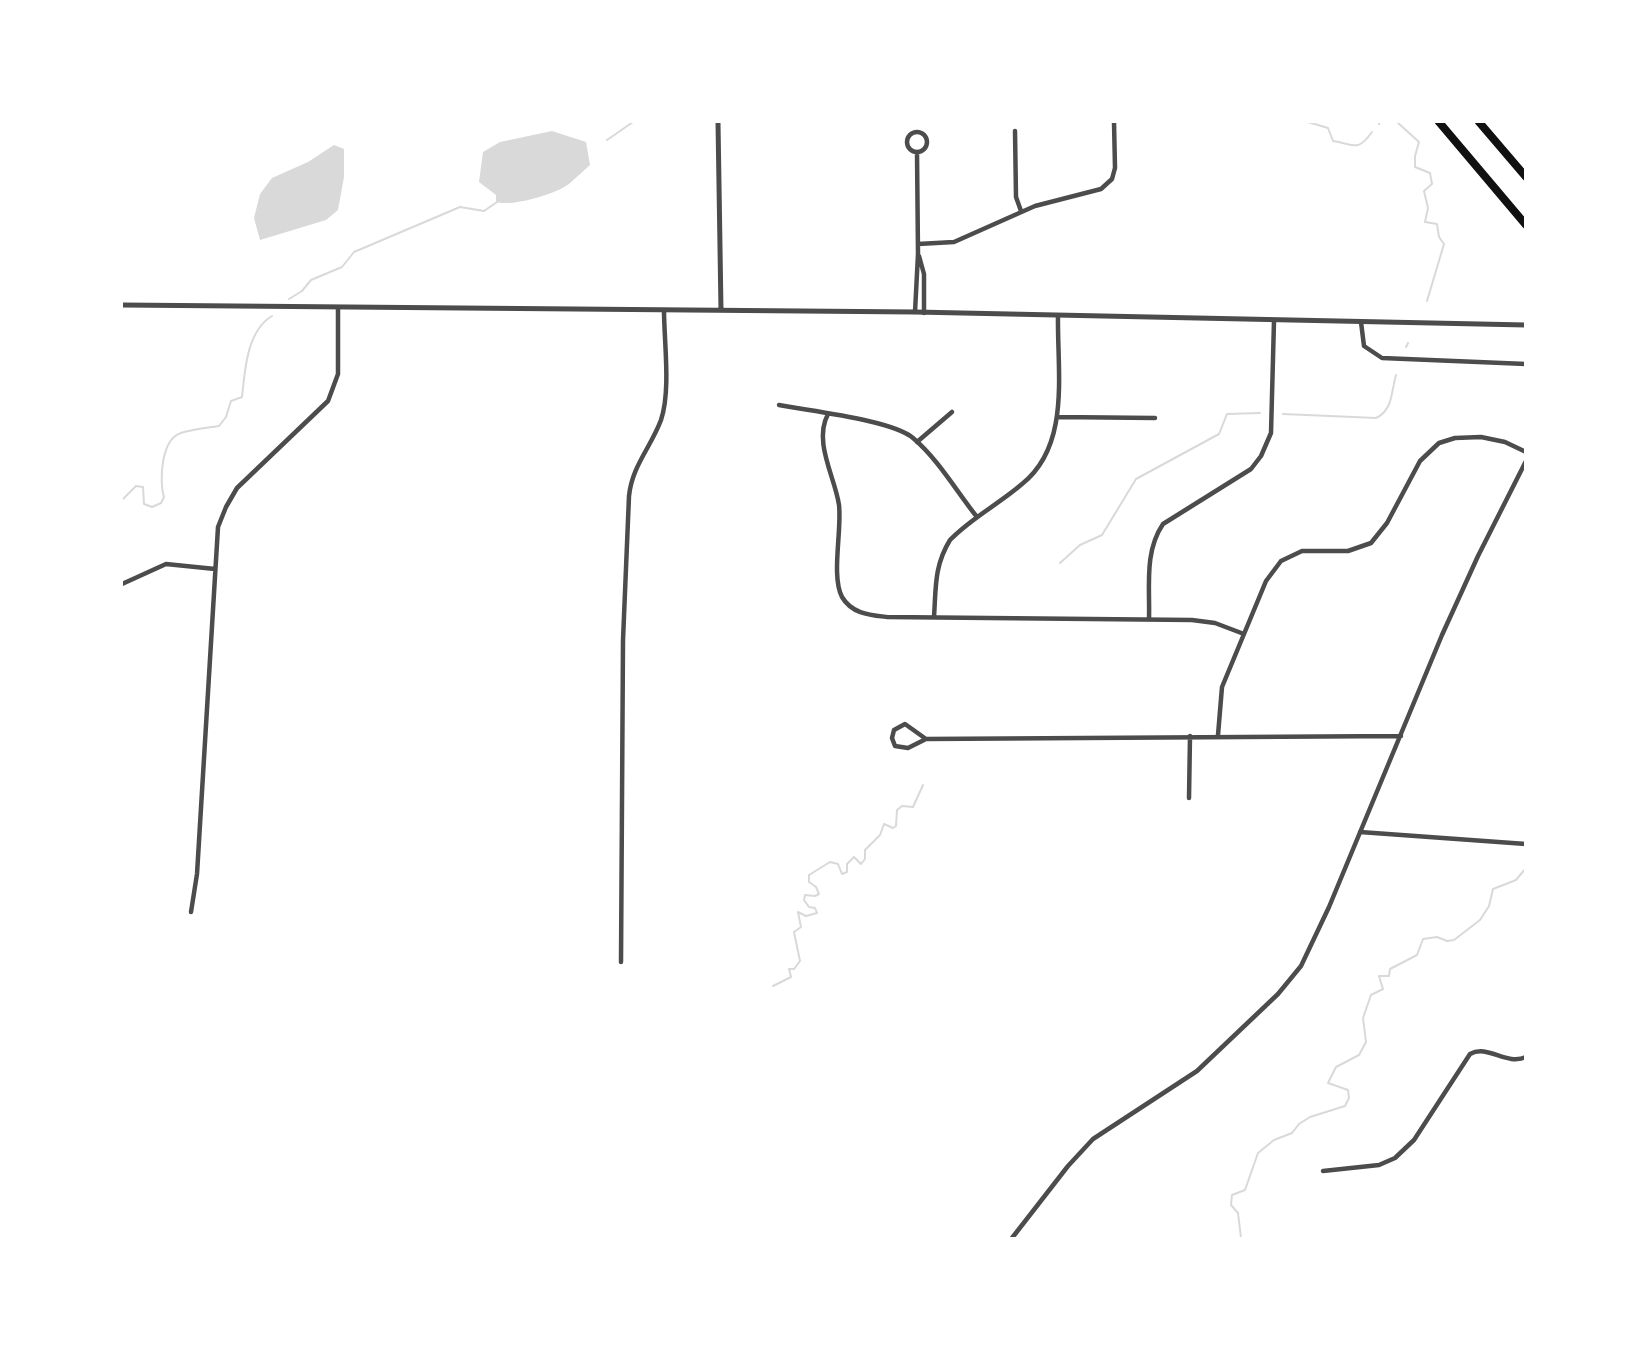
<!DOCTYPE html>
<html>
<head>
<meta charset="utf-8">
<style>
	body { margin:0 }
	#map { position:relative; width:1647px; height:1360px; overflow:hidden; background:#fff; font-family:"Varela Round",sans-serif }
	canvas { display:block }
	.frame { position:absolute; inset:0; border:123px solid #fff; pointer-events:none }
</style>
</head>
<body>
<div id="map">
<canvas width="1647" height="1360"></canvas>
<div class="frame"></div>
</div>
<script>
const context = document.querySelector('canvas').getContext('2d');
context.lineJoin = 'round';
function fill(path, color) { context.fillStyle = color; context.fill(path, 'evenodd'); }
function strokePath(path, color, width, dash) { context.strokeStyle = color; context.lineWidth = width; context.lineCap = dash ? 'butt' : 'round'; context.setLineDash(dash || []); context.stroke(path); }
fill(new Path2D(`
	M552 131 586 142 590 165C583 171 576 178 569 184 556 194 512 207 496 202V195L479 182 483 152 500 142Z
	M334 145 344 149V177L338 210 326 220 260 240 254 218 260 194 272 178 308 162Z`), '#d9d9d9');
strokePath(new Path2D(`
	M1308 122 1328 128 1333 141C1354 144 1357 153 1372 132
	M1397 122 1419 142 1415 156V167L1430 173 1432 184 1424 191 1428 208 1425 222 1437 224 1439 237 1444 244 1427 301
	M1379 124 1380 122
	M607 140 633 122
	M289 299 302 291 311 280 342 267 354 252 460 207 484 211 497 202
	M1406 347 1408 343
	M1283 414 1376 418C1393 410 1391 392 1396 375
	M122 500 136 486 143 487 144 504 152 507 161 503 164 497C159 481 161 439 181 433 193 429 207 428 219 426L226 417 231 401 242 397C245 369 247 331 272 316
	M1060 563 1080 545 1102 535 1136 479 1219 434 1227 414 1260 413
	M773 986 791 977 789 969H794L800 961 794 932 801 927 798 912 806 916 817 913 815 908 809 907 804 900 805 895 815 896 819 894 816 887 809 882V875L830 862 838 864 842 874 847 872V864L854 857 861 864 865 859V850L880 835 884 824 893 828 896 826 897 810 902 806 913 807 923 785
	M1241 1238 1238 1213 1231 1205 1232 1195 1245 1190 1258 1153 1274 1140 1292 1133 1299 1124 1310 1117 1345 1106 1349 1098 1348 1090 1328 1083 1336 1067 1359 1055 1366 1042 1363 1018 1371 995 1383 989 1379 976H1389L1390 969 1417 955 1423 939 1437 937 1447 941 1454 940 1480 920 1489 906 1493 889 1516 880 1526 868`), '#d9d9d9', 2);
strokePath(new Path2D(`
	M1015 131 1016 197 1021 211
	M907 142a10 10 0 1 1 20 0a10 10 0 1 1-20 0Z
	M918 244 954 242 1035 206 1101 189 1112 179 1115 168 1114 122
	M919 256 924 274V313
	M915 312 918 254 917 152
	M1361 322 1364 346 1382 358 1526 364
	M779 405C809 411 892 420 913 438 938 459 957 492 977 517
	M828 414C813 442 835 477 839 505 842 530 831 576 842 597 852 614 870 615 887 617L1192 620 1215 623 1244 634
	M1057 417 1155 418
	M917 442 952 412
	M122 584 166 564 215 569
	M934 617C936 588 934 566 950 540 971 518 999 504 1022 484 1071 445 1057 372 1058 316
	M1149 619C1150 587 1144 552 1163 524L1251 469 1261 456 1271 433 1274 321
	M905 724 926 739 908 748 895 746 892 738 894 730Z
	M1218 735 1222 687 1266 581 1281 561 1302 551H1348L1371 543 1387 523 1420 461 1439 443 1455 438 1481 437 1505 442 1526 452
	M926 739 1401 736
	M1189 798 1190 736
	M1360 832 1526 844
	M191 912 197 874 218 527 226 507 237 488 328 401 338 374V308
	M621 962 623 640 629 496C632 466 651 447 661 420 671 390 664 342 664 310
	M1323 1171 1379 1165 1395 1158 1414 1140 1470 1054C1488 1044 1506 1066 1526 1057
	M1012 1238 1068 1166 1093 1139 1197 1071 1278 994 1301 966 1329 907 1442 635 1478 556 1526 461`), '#4c4c4c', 4.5);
strokePath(new Path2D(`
	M718 122 721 310
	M122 305 915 312 1526 325`), '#4c4c4c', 5);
strokePath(new Path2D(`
	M1439 122 1526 225
	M1479 122 1526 177`), '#111', 8);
</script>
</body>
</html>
